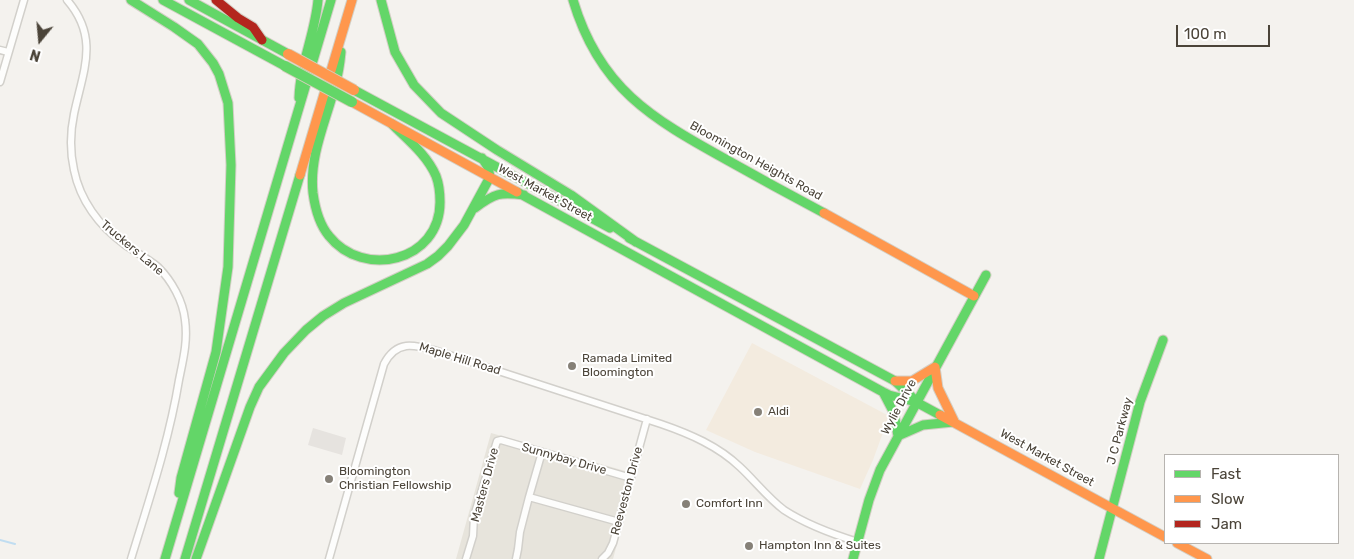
<!DOCTYPE html>
<html>
<head>
<meta charset="utf-8">
<style>
	body { margin:0 }
	#map { position:relative; width:1354px; height:559px; overflow:hidden; background:#f4f2ee; font-family:Rubik,sans-serif }
	canvas { display:block }
	.legend { position:absolute; left:1164px; top:454px; width:175px; height:90px; box-sizing:border-box; background:#fff; border:1px solid #b7b4b0; margin:0; padding:6px 9px; list-style:none; font-size:15px; color:#4b4439 }
	.legend li { display:flex; align-items:center; gap:10px; height:25px }
	.legend b { width:25px; border:1px solid #b7b4b0 }
	.north { position:absolute; left:15px; top:15px; width:50px; height:50px; -webkit-text-stroke:4px #fff; paint-order:stroke; rotate:197deg; font-size:14px; font-weight:700; line-height:20px; text-align:center; color:#4b4439 }
	.north::after { content:''; display:block; margin:auto; width:18px; height:22px; background:#4b4439; clip-path:polygon(50% 0,100% 100%,50% 72%,0 100%) }
	.scale { position:absolute; left:1176px; top:25px; width:94px; height:22px; box-sizing:border-box; border:2px solid #4b4439; border-top:0; padding-left:6px; font-size:15px; line-height:18px; white-space:nowrap; color:#4b4439; -webkit-text-stroke:4px #fff; paint-order:stroke }
</style>
</head>
<body>
<div id="map">
<canvas width="1354" height="559"></canvas>
<ul class="legend">
<li><b style="height:6px;background:#63d668"></b>Fast</li>
<li><b style="height:6px;background:#ff974d"></b>Slow</li>
<li><b style="height:6px;background:#b3261e"></b>Jam</li>
</ul>
<div class="north">N</div>
<div class="scale">100 m</div>
</div>
<script>
const context = document.querySelector('canvas').getContext('2d');
context.lineJoin = 'round';
function fill(path, color) { context.fillStyle = color; context.fill(path, 'evenodd'); }
function strokePath(path, color, width, dash) { context.strokeStyle = color; context.lineWidth = width; context.lineCap = dash ? 'butt' : 'round'; context.setLineDash(dash || []); context.stroke(path); }
function drawText(font, color, halo, rows, align = 'center') {
  context.font = font + ' Rubik,sans-serif'; context.lineWidth = 4; context.setLineDash([]); context.textBaseline = 'middle'; context.strokeStyle = halo; context.fillStyle = color; for (const [text, x, y, turn = 0] of rows) {
    context.save(); context.translate(x, y); context.rotate((+turn || 0) * Math.PI / 180); context.textAlign = isNaN(turn) ? turn : align; if (halo) context.strokeText(text, 0, 0); context.fillText(text, 0, 0); context.restore();
  }
}
fill(new Path2D(`
	M491 433 636 474 613 559H456Z`), '#e7e4dc');
fill(new Path2D(`
	M752 343 889 416 873 460 860 489 755 452 706 430Z`), '#f3ebdf');
fill(new Path2D(`
	M313 428 346 438 342 455 308 445Z`), '#e6e3df');
strokePath(new Path2D(`
	M0 540 15 544`), '#c0ddf1', 2);
const street = new Path2D(`
	M67 0C100 38 83 71 74 114 70 133 70 152 74 170 80 200 99 226 124 244 135 252 147 258 158 267 172 281 183 301 185 320 188 341 183 360 179 380 169 441 149 500 131 559
	M0 50 8 52
	M0 82 24 0
	M529 497 542 452
	M329 559 384 364C397 339 415 345 437 351L661 424C690 434 718 446 740 467 755 481 768 498 784 510 807 525 832 534 858 542
	M466 559 473 536 474 516 497 441 501 440 631 478
	M516 559 518 549 520 532 529 497 619 522
	M602 559 608 553 613 543 647 419`);
const fast = new Path2D(`
	M131 0 174 27 198 44 213 63 219 74 228 103 231 165 228 267 216 352 181 478 179 493
	M163 0 285 66
	M189 0 288 54
	M381 0 395 52 414 85 441 113 497 150 571 195 636 242
	M573 0C599 88 651 118 727 160 759 178 792 196 824 213
	M341 52C340 63 338 75 335 86 326 121 309 156 313 193 315 208 319 224 329 236 363 279 440 262 440 202 440 193 439 184 436 176 427 155 408 140 392 124
	M354 90 610 228
	M299 98C300 64 315 34 318 0
	M517 192 883 392 889 395 916 402 940 415
	M475 208C495 193 500 192 524 195
	M629 238 895 381 916 401
	M883 392 894 413 898 436 923 425 953 422
	M165 559 331 0
	M185 559 300 175
	M196 559 250 407 259 387 284 353 306 330 323 316 344 303 427 264 438 256 448 246 464 225 490 177 488 167 482 158
	M853 559 869 500 880 470 986 275
	M1099 559 1140 402 1163 340`);
const slow = new Path2D(`
	M352 102 517 192
	M300 175 352 0
	M824 213 974 296
	M895 381H912L935 367 938 388 954 421
	M940 415 1165 537
	M1177 543 1207 559`);
const jam = new Path2D(`
	M216 0 238 18 253 27 262 40`);
strokePath(street, '#d2d0cb', 9);
strokePath(fast, '#d3cfc5', 11);
strokePath(slow, '#d3cfc5', 11);
strokePath(jam, '#d3cfc5', 11);
strokePath(street, '#fdfdfc', 6);
strokePath(fast, '#63d668', 9);
strokePath(slow, '#ff974d', 9);
strokePath(jam, '#b3261e', 9);
const fastBridge = new Path2D(`
	M285 66 352 102`);
const slowBridge = new Path2D(`
	M288 54 354 90`);
strokePath(fastBridge, '#d6cebb', 12, []);
strokePath(slowBridge, '#d6cebb', 12, []);
strokePath(fastBridge, '#63d668', 10);
strokePath(slowBridge, '#ff974d', 10);
for (const [x, y, r, color] of [
	[572,366,5,"#868178"],
	[758,412,5,"#868178"],
	[329,479,5,"#868178"],
	[686,504,5,"#868178"],
	[749,546,5,"#868178"]
]) { const dot = new Path2D(); dot.arc(x, y, r, 0, 2 * Math.PI); context.fillStyle = color; context.fill(dot); strokePath(dot, '#fff', 2); }
drawText('12px', '#4b4439', '#fff', [
	["Bloomington Heights Road",756,161,29],
	["West Market Street",545,193,29],
	["Truckers Lane",132,248,40],
	["Maple Hill Road",460,359,17],
	["Wylie Drive",899,407,-62],
	["J C Parkway",1120,431,-75],
	["West Market Street",1047,458,29],
	["Sunnybay Drive",564,459,16],
	["Masters Drive",485,485,-75],
	["Reeveston Drive",627,491,-75]
]);
drawText('12px', '#4b4439', '#fff', [
	["Ramada Limited",582,359],
	["Bloomington",582,373],
	["Aldi",768,412],
	["Bloomington",339,472],
	["Christian Fellowship",339,486],
	["Comfort Inn",696,504],
	["Hampton Inn & Suites",759,546]
], 'left');
</script>
</body>
</html>
